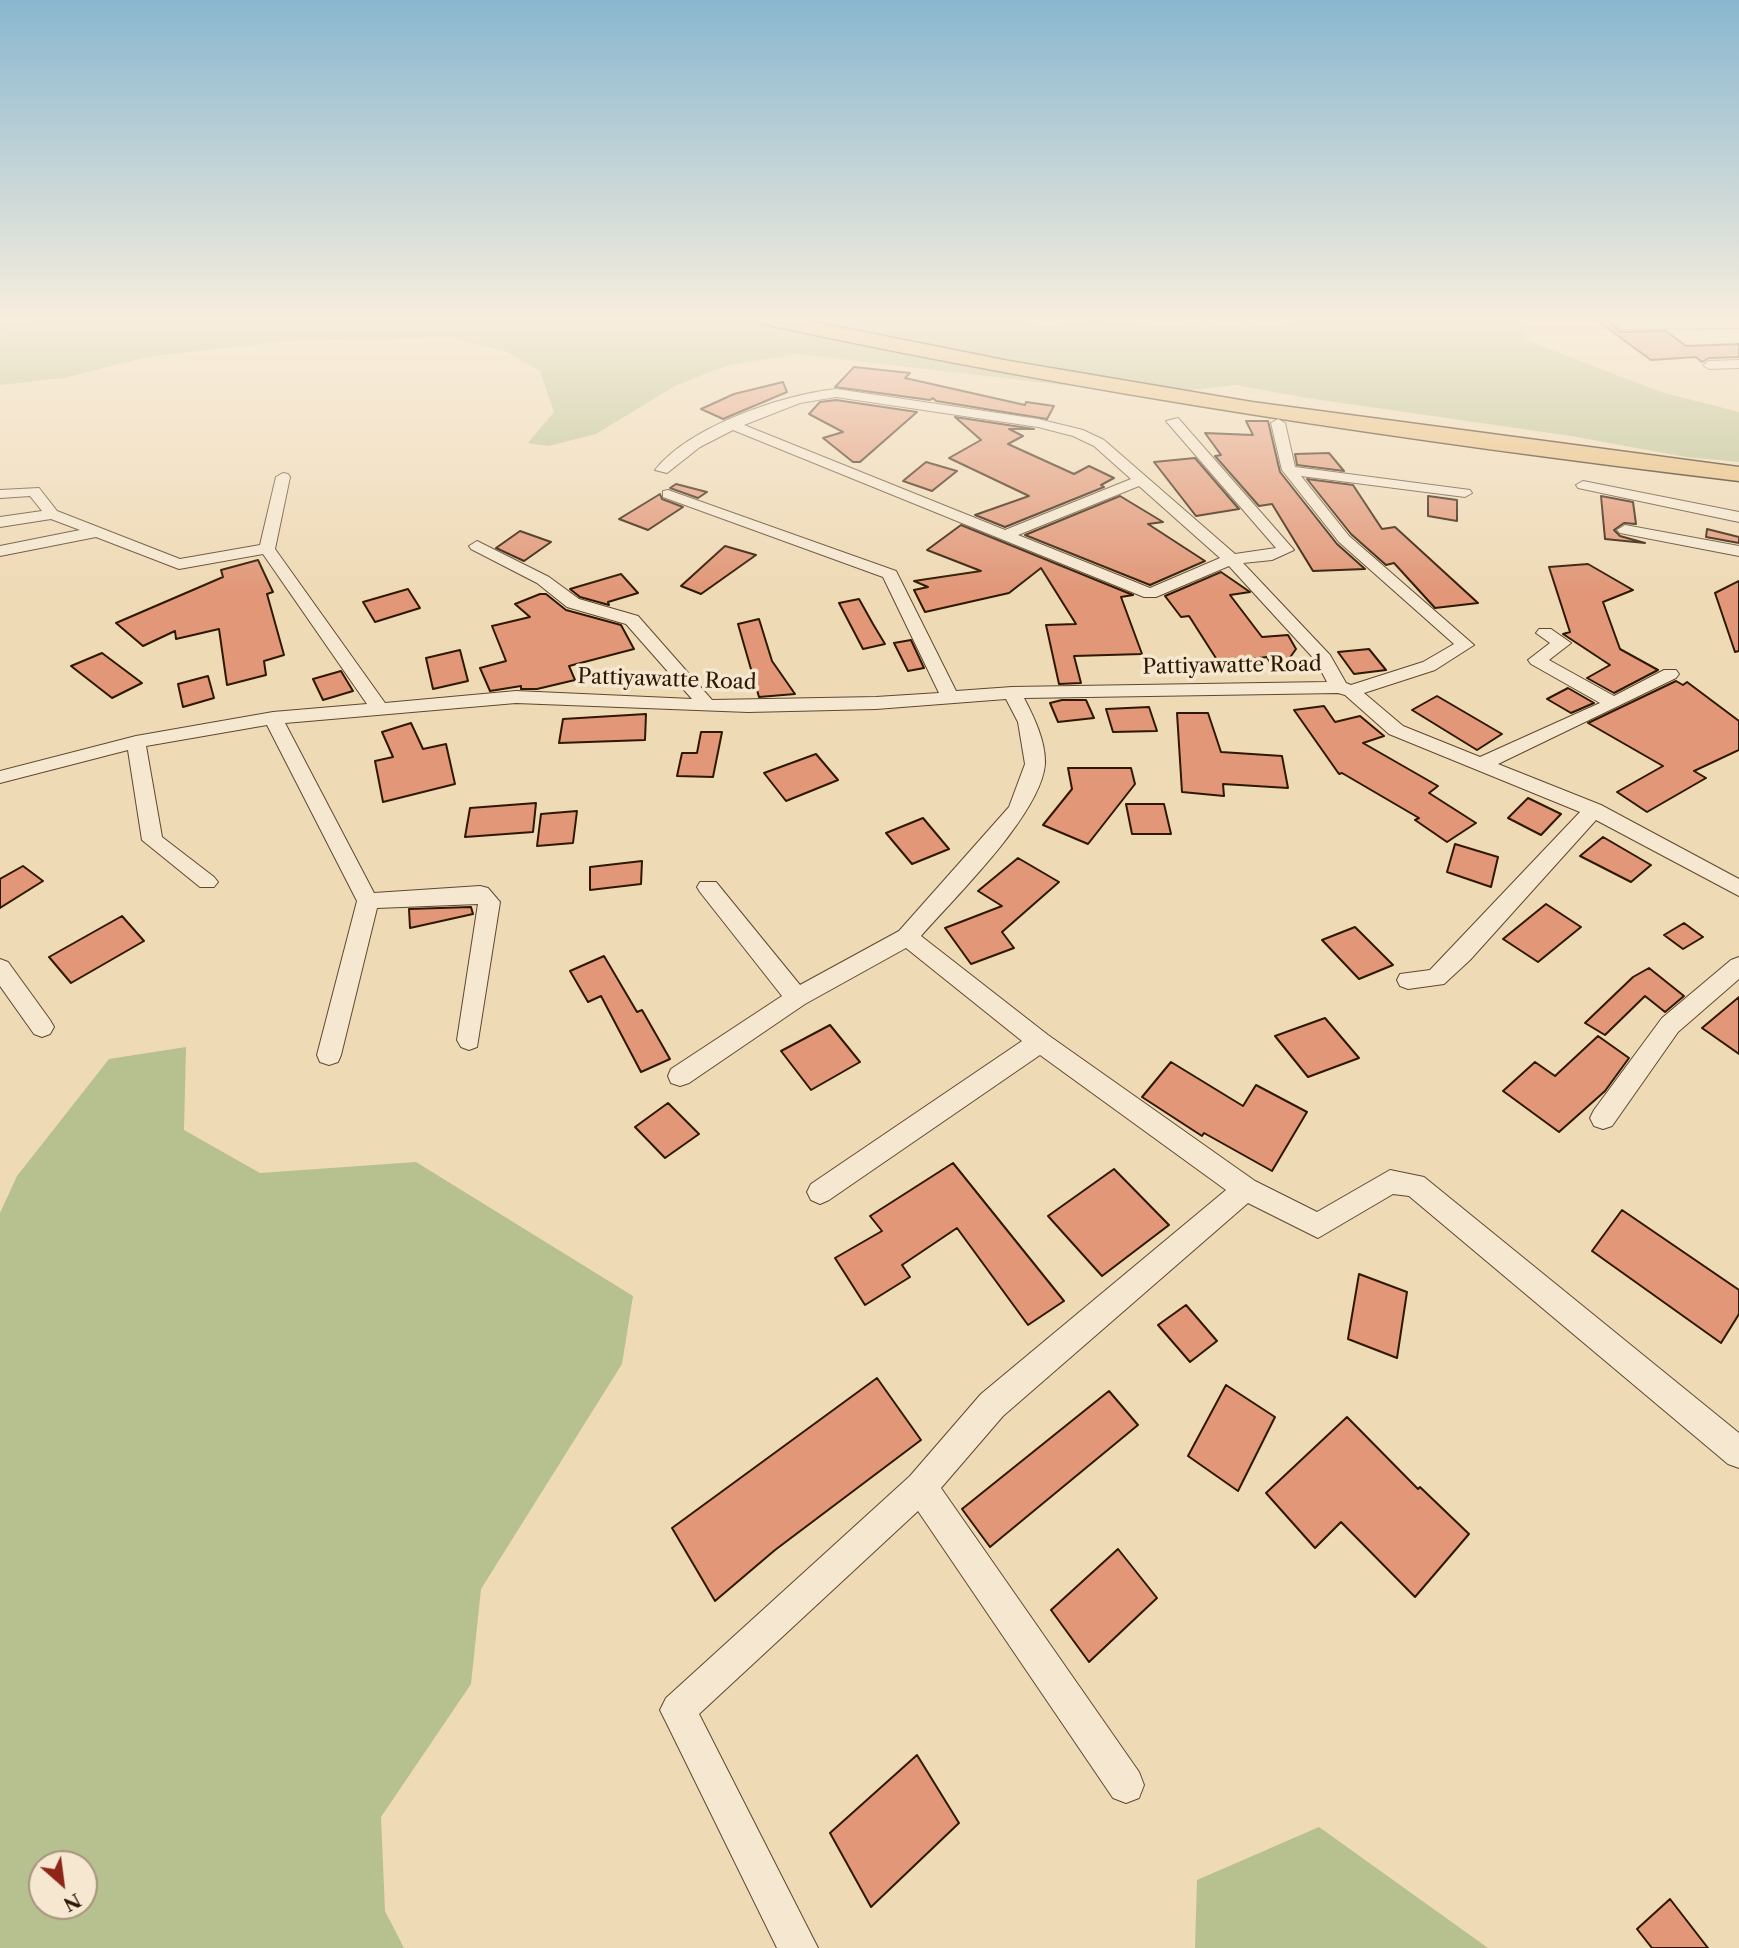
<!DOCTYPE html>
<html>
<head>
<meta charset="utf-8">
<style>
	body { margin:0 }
	#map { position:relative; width:1739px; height:1948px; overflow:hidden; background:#efdab6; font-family:"Libre Caslon Text",serif }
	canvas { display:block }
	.north { position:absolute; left:28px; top:1850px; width:70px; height:70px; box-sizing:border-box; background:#f5e7d0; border:2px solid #a6947e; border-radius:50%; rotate:152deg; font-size:19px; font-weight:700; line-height:28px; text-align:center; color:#2f1802 }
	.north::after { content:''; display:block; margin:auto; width:24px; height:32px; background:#8f2418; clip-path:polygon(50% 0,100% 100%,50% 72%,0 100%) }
</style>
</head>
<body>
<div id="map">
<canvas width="1739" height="1948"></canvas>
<div class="north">N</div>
</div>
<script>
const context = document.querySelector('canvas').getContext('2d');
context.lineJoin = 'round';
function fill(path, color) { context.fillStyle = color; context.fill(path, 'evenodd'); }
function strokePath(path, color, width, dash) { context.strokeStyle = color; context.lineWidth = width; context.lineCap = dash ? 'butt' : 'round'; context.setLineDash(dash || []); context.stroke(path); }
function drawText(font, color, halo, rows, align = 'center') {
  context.font = font + ' "Libre Caslon Text",serif'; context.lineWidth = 7; context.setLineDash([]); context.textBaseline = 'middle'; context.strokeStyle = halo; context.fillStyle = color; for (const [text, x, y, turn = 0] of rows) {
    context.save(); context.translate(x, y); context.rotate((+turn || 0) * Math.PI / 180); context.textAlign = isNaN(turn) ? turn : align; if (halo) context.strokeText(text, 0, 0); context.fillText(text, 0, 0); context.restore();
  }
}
fill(new Path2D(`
	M0 319H1016L1047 327 1094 320 1185 328 1281 326 1294 319H1518L1528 341 1661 392 1739 412V462L1686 457 1571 436 1307 398 1235 385 1148 395 797 354 728 365 675 386 596 434 549 446 528 443 554 412 540 371 505 351 451 338 287 341 147 357 64 378 0 385Z
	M186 1047 184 1130 260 1173 416 1162 633 1296 622 1364 481 1589 471 1684 381 1817 385 1911 404 1948H0V1213L17 1176 109 1059ZM42 1864H84V1906H42Z
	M1319 1827 1488 1948H1195L1197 1880Z`), '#b7c08f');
fill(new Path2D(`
	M0 319H47L44 324 0 333Z`), '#9abbaa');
const building = new Path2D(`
	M1595 319H1607L1620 332 1666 331 1686 346 1739 344V357L1709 358 1702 362 1696 357 1651 360Z
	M854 367 910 373 905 378 1025 405 1026 402 1054 406 1047 419 936 401 933 398 930 400 835 387Z
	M783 382 787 392 723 419 701 409 734 394Z
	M836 400 917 412 860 462H853L823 438 843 432 809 414 820 402Z
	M955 417 1034 429H1009L1023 436 1008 444 1074 474 1089 466 1114 478 1101 485 1104 487 1005 527 975 515 1029 496 949 458 981 440Z
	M1246 421H1268L1280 472 1337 544 1365 569 1313 571 1272 504 1259 506 1215 456 1221 455 1205 433 1253 435Z
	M1329 453 1344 471 1297 465 1295 454Z
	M1195 458 1239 509 1196 516 1154 462Z
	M926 462 957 471 932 491 903 481Z
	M1307 479 1353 485 1382 529 1395 527 1478 603 1435 608 1394 563 1386 565 1351 534Z
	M676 484 707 492 698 498 670 488Z
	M660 494 662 499 683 507 648 530 619 519Z
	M1120 496 1163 522 1148 524 1205 561 1150 585 1025 535Z
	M1428 496 1457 500V521L1428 516Z
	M1601 496 1633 502 1636 524 1624 523 1614 530 1620 536 1645 543 1605 539Z
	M961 525 1133 595 1121 597 1142 654 1074 656 1081 683 1059 684 1046 625 1076 624 1041 568 1009 593 925 612 914 590 928 587 914 581 981 571 927 550Z
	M1707 529 1739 537V543L1706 537Z
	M520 531 551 542 524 561 496 548Z
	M725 546 756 555 701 594 681 586Z
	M258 560 273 592 267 594 284 655 264 661 266 675 227 685 219 629 176 639 175 631 143 646 116 623 223 577 221 570Z
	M1588 564 1633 590 1603 602 1620 649 1658 670 1614 693 1587 678 1610 665 1563 634 1570 632 1549 567Z
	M1221 572 1250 592 1230 595 1262 637 1288 635 1296 649 1286 663 1271 664 1267 657 1219 663 1189 616 1181 617 1165 596Z
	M621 574 638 593 608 602 609 605 580 597 570 589Z
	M1739 581V651L1735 652 1715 593Z
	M408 589 420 608 375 622 363 602Z
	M540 594H546L566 610 621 625 634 649 569 666 575 680 537 689H521V686L490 691 480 668 506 661 492 626 530 617 515 604Z
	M859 599 873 624 885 644 863 649 839 603Z
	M759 619 772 661 795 694 759 697 738 624Z
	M911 640 924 668 908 671 894 643Z
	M1369 649 1386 670 1354 674 1338 652Z
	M460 650 468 681 433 689 426 658Z
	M102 653 142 683 112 698 71 666Z
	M341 671 353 691 323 700 313 679Z
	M208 676 214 698 183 707 178 684Z
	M1676 681 1683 685 1687 682 1739 721V750L1694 771 1706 778 1647 812 1617 792 1663 766 1588 723Z
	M1568 688 1594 703 1571 713 1547 699Z
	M1437 696 1502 734 1477 750 1412 710Z
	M1062 700H1086L1094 718 1058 722 1050 703Z
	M1324 706 1335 722 1360 716 1384 736 1363 743 1438 786 1429 793 1476 823 1447 842 1415 820 1419 818 1342 773 1339 774 1294 710Z
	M1149 707 1157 731 1113 732 1106 709Z
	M1177 713H1208L1221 752 1282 756 1288 788 1223 784 1224 796 1182 792Z
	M646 714 645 740 559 743 563 719Z
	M411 723 423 749 446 744 455 784 383 802 375 761 393 757 382 732Z
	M701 732H722L713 777 677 776 682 753H697Z
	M816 754 838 780 786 801 764 773Z
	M1068 768H1131L1135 784 1088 844 1043 825 1072 789Z
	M1528 798 1561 814 1541 835 1508 818Z
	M536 803 533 832 465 837 470 808Z
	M1126 804H1164L1171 834H1132Z
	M577 811 573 843 537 846 541 814Z
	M923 818 949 849 912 864 886 833Z
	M1603 837 1651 865 1631 882 1580 856Z
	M1455 844 1498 857 1491 887 1447 872Z
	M1018 858 1059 882 1002 932 1014 948 971 964 945 928 1002 906 978 891Z
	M642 861 641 884 590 890V867Z
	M23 866 43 881 0 908V879Z
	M1546 904 1581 927 1538 962 1503 939Z
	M471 907 473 914 410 928 409 909Z
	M122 916 144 941 71 983 49 957Z
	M1684 923 1703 937 1683 949 1664 935Z
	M1355 927 1393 965 1359 979 1322 940Z
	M604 956 637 1012 642 1010 670 1059 641 1072 601 996 588 1002 570 971Z
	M1649 968 1684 996 1665 1012 1645 996 1605 1035 1585 1023 1633 977Z
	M1739 997V1054L1702 1028Z
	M1325 1018 1359 1058 1308 1077 1275 1036Z
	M830 1025 860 1062 811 1090 781 1051Z
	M1598 1036 1629 1058 1605 1091 1559 1132 1503 1091 1535 1062 1555 1076Z
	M1171 1062 1243 1106 1256 1085 1307 1112 1272 1171 1204 1133 1202 1136 1142 1097Z
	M668 1103 699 1134 665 1158 635 1127Z
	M953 1163 1064 1301 1028 1325 957 1228 902 1265 910 1277 865 1305 835 1258 882 1231 870 1216Z
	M1114 1169 1169 1225 1102 1276 1048 1216Z
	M1622 1210 1739 1290V1314L1721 1343 1592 1251Z
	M1359 1274 1407 1292 1397 1358 1348 1339Z
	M1186 1305 1217 1341 1190 1362 1158 1325Z
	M877 1378 921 1440 775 1550 715 1601 672 1528Z
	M1226 1385 1275 1417 1238 1491 1188 1456Z
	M1109 1391 1138 1425 990 1547 962 1509Z
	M1347 1417 1418 1489 1420 1487 1469 1534 1415 1597 1341 1522 1315 1548 1266 1493Z
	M1118 1549 1157 1598 1089 1662 1051 1610Z
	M917 1755 959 1823 871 1907 830 1833Z
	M1670 1899 1708 1948H1652L1637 1929Z`);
fill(building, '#e19778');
strokePath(building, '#2f1802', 2);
const minor = new Path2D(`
	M1609 319 1739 320V328L1620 329Z
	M1739 360V368L1709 369 1703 365 1709 361Z
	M836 389 1038 419 1083 430 1104 440 1235 554 1276 548 1166 421 1178 418 1294 550 1272 560 1243 563 1330 655 1346 683 1351 685 1423 662 1454 644 1339 542 1282 470 1271 423 1278 419 1285 423 1295 467 1470 490 1472 493 1465 497 1301 476 1349 536 1474 645 1435 670 1364 693 1403 726 1480 757 1600 703 1531 664 1528 660 1550 643 1536 633 1539 629H1551L1571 643 1549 660 1614 696 1664 670H1676L1679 674 1676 678 1498 764 1601 805 1739 879V896L1596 820 1470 960 1444 984 1408 989 1400 986 1397 980 1400 974 1430 970 1580 812 1389 734 1345 695 1338 693 1024 698C1034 717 1046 742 1045 764 1041 814 955 897 921 936L1048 1035 1255 1181 1317 1212 1390 1170 1424 1177 1739 1433V1468L1728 1464 1409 1196 1393 1194 1318 1238 1248 1203 1003 1416 941 1488 1139 1772 1144 1785 1139 1798 1126 1803 1113 1798 918 1511 699 1714 818 1948H777L666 1722 660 1710 666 1698 910 1476 981 1394 1226 1190 1040 1055 829 1200 820 1204 811 1200 807 1192 811 1184 1022 1041 906 948 805 1004 689 1083 680 1086 671 1083 668 1076 671 1069 782 996 700 892 697 887 700 882H716L800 985 899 931 1009 807 1025 764 1018 722 1006 699 876 709 748 712 516 703 285 723 374 893 480 886 488 888 500 902 477 1047 469 1050 461 1047 457 1040 478 904 377 908 341 1055 338 1062 329 1065 320 1062 317 1055 357 901 267 725 146 746 162 837 214 877 218 882 214 887H200L142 840 128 750 0 783V771L136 736 273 712 367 704 263 554 179 569 96 537 0 556V546L80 530 51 519 0 527V517L42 511 30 496 0 498V490L39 488 57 511 180 559 260 545 276 477 283 473 288 474 290 477 275 549 385 703 516 691 692 699 626 624 567 607 537 583 471 549 469 546 477 541 549 577 579 599 638 616 712 700 876 697 939 693 883 577 663 497V491L668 490 896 571 956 691 1012 687 1327 682 1316 661 1229 566 1156 597H1144L733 430 700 447 667 473 655 470C690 426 782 395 836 389ZM836 397 1038 427 1073 436 1094 446 1131 479 1005 530 744 425 800 403ZM1139 486 1220 558 1150 588 1018 535Z
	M1583 481 1739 512V522L1578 488 1576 485Z
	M1625 525 1739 546V556L1620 533 1617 530Z
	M1739 957V979L1678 1032 1612 1126 1603 1129 1594 1126 1590 1118 1594 1110 1662 1018 1731 960Z
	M0 959 8 962 50 1020 54 1027 50 1034 42 1037 34 1034 0 986Z`);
const motorway = new Path2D(`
	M758 319H799L1009 361 1252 402 1739 467V481C1413 442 1089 394 768 325Z`);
strokePath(minor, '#5f482f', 2);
strokePath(motorway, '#2f1802', 3);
fill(minor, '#f5e7d0');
fill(motorway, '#e8bd7b');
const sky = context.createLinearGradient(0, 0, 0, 592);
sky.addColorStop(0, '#89b7cf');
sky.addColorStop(0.54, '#f8eede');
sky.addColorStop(1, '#f8eede00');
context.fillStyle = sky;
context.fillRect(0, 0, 1739, 592);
drawText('21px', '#2f1802', '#f5e7d0', [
	["Pattiyawatte Road",1232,666,-1],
	["Pattiyawatte Road",667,680,2]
]);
</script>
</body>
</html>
